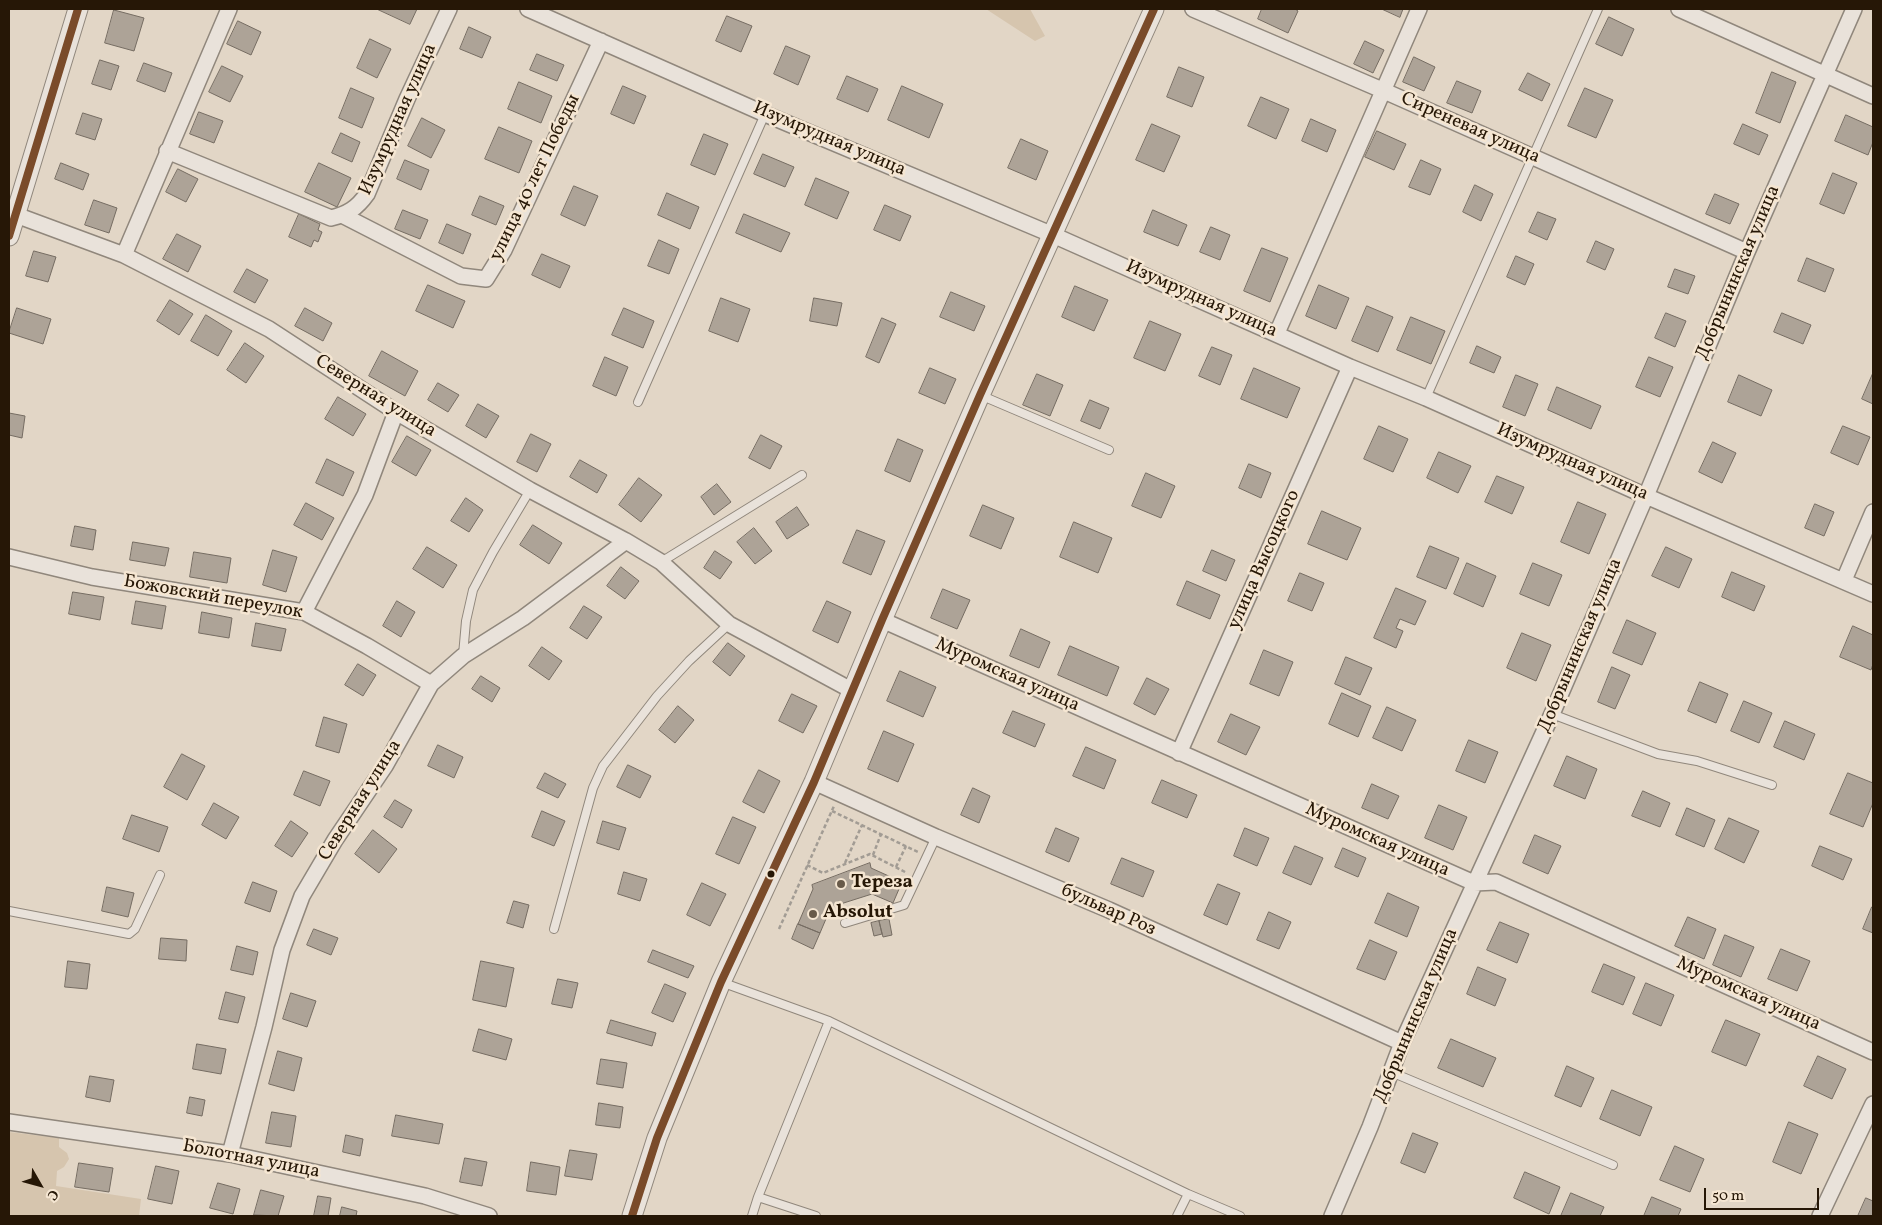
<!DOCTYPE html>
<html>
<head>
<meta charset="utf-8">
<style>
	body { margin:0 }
	#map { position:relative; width:1882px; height:1225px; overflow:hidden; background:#e2d6c6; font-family:Vollkorn,serif }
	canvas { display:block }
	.frame { position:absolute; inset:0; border:10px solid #261706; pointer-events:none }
	.north { position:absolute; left:15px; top:1160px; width:50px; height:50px; -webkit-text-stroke:4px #f5e6d2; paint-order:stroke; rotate:128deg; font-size:14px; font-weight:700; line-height:20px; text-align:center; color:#261706 }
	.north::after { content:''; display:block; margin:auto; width:18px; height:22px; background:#261706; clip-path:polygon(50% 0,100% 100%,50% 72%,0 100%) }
	.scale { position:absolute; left:1704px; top:1188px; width:115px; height:22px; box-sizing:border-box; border:2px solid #261706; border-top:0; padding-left:6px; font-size:15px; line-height:18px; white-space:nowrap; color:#261706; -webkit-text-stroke:4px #f5e6d2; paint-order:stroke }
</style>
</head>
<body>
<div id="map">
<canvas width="1882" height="1225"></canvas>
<div class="frame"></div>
<div class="north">С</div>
<div class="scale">50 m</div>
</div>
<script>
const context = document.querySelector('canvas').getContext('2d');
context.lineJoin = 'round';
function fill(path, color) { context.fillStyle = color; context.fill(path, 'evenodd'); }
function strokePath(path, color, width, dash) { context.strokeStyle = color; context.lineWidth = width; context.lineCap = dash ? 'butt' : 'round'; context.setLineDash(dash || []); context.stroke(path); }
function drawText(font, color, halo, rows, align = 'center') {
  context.font = font + ' Vollkorn,serif'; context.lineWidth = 5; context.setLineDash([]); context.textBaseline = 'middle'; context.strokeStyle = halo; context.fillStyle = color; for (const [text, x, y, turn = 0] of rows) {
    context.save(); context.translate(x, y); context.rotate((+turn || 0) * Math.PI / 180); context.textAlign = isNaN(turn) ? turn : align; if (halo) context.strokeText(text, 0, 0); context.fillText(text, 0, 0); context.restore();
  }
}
fill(new Path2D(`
	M986 9H1030L1045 36 1035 41Z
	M9 1132 59 1138V1147L67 1153 69 1159 64 1167 57 1171 56 1186 141 1199 139 1216H9Z`), '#d6c5ae');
const building = new Path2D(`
	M377 9H417L410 24Z
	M1262 9H1295L1298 11 1288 33 1258 19Z
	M1382 9H1403L1400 17Z
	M114 10 144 18 134 51 105 43Z
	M727 16 752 26 741 52 716 41Z
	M1609 17 1634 29 1622 56 1596 44Z
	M238 21 261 32 251 55 227 44Z
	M469 27 491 37 482 58 460 49Z
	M370 39 391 49 377 78 357 68Z
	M1365 41 1384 50 1373 73 1354 64Z
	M786 46 810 56 798 85 774 74Z
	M537 54 564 65 557 81 530 70Z
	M1414 57 1435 67 1424 91 1403 82Z
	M100 60 119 66 111 90 92 84Z
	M144 63 172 73 165 92 137 81Z
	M222 66 243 76 230 102 209 92Z
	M1179 67 1204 77 1192 107 1167 97Z
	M1772 72 1796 82 1780 123 1756 113Z
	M1528 73 1550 84 1542 101 1519 90Z
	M847 76 878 89 868 112 837 99Z
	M1457 81 1481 91 1472 113 1447 103Z
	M519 82 552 96 541 123 508 109Z
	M623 86 646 96 634 124 611 114Z
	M902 86 943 104 929 138 888 120Z
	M351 88 374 98 362 128 339 118Z
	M1585 88 1613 100 1596 138 1568 126Z
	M1261 97 1289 109 1276 139 1248 126Z
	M199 112 223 121 214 143 190 134Z
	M83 113 102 119 95 140 76 134Z
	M1846 115 1873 127V142L1868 155 1835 141Z
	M422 118 445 130 431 158 408 146Z
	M1311 119 1336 130 1327 152 1302 141Z
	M1152 124 1180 136 1164 172 1136 160Z
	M1743 124 1768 135 1759 155 1734 144Z
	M499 127 532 141 519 173 485 159Z
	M1377 131 1406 144 1394 170 1365 157Z
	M341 133 360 142 352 162 332 153Z
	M704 134 728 144 715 175 691 165Z
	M1021 139 1048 151 1036 180 1008 168Z
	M763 154 794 167 785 187 754 174Z
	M405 160 429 170 421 190 397 179Z
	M1421 160 1441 169 1430 195 1409 187Z
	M61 163 89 174 83 190 55 179Z
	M319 163 351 178 337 207 305 192Z
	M178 169 198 179 186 202 166 192Z
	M1833 173 1857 183 1844 214 1820 204Z
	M816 178 849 192 837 219 805 205Z
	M1475 185 1493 194 1481 221 1463 212Z
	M574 186 598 196 585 226 561 215Z
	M667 193 699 207 690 229 658 215Z
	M1715 194 1739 204 1730 224 1706 214Z
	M480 196 504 206 496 225 472 215Z
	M94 200 117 208 109 233 85 225Z
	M885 205 911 216 900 241 874 230Z
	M403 210 428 220 420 239 395 229Z
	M1153 210 1187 225 1178 246 1144 232Z
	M1538 212 1556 219 1547 240 1529 232Z
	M299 214 320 224 318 230 322 232 318 242 314 240 311 247 289 237Z
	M744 214 790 233 781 252 736 233Z
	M447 224 471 234 463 254 439 243Z
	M1211 227 1230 235 1220 260 1200 252Z
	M177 234 201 246 188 272 163 259Z
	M659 240 679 249 669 274 648 266Z
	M1596 241 1614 249 1605 270 1587 262Z
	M1262 248 1288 258 1270 302 1244 291Z
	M34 251 56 257 48 282 26 276Z
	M542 254 570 266 560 288 532 275Z
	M1516 256 1534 264 1525 285 1507 277Z
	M1807 258 1834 269 1825 292 1798 281Z
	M247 269 268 280 255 303 234 292Z
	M1675 269 1695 276 1688 294 1668 287Z
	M428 285 465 301 453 328 416 311Z
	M1319 285 1349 298 1336 329 1306 316Z
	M1075 286 1108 300 1094 331 1062 317Z
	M951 292 985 306 974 331 940 317Z
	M721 298 750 309 738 342 709 331Z
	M814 298 842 303 837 326 810 321Z
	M170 300 193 314 179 335 157 321Z
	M1367 306 1393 317 1378 352 1352 341Z
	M17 308 51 319 43 344 9 333Z
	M305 308 332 323 323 341 295 326Z
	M624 308 654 321 643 348 612 335Z
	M1666 313 1686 321 1675 347 1655 338Z
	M1782 313 1811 325 1803 344 1774 332Z
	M206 315 232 331 218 356 191 341Z
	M1411 317 1445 331 1431 364 1397 350Z
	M882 318 896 324 879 363 866 357Z
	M1150 321 1181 334 1165 371 1134 358Z
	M245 343 264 356 246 383 227 370Z
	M1477 346 1501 357 1494 373 1470 363Z
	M1212 347 1232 355 1220 385 1199 376Z
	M382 351 418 371 405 396 369 376Z
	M605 357 628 367 616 396 593 386Z
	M1649 357 1673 367 1660 397 1636 387Z
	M930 368 956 379 945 404 919 393Z
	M1254 368 1300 388 1287 418 1241 399Z
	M1873 373V404L1862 399Z
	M1037 374 1063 385 1050 416 1023 405Z
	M1516 375 1538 384 1525 416 1503 407Z
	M1739 375 1772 390 1761 416 1728 402Z
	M438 383 459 395 448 412 428 400Z
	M1557 387 1601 406 1591 429 1548 410Z
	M338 397 366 414 353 436 325 419Z
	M1090 400 1109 408 1100 429 1081 421Z
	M478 404 499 416 486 438 466 426Z
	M9 413 25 416 22 438 9 435Z
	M1379 426 1408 439 1393 472 1364 459Z
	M1843 426 1870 437 1858 465 1831 453Z
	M531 434 551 444 537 472 517 462Z
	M761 435 782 446 770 469 749 458Z
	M407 436 431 450 416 476 392 462Z
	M898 439 923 450 910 482 885 471Z
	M1713 442 1736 453 1722 483 1699 472Z
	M1439 452 1471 466 1458 493 1427 478Z
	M327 459 354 472 343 496 316 483Z
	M580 460 607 475 597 493 570 477Z
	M1249 464 1271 473 1261 498 1239 488Z
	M1146 473 1175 486 1161 518 1132 506Z
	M1497 476 1524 487 1512 514 1485 502Z
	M639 478 662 495 641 522 619 505Z
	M717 484 731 502 714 515 701 497Z
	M466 498 483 510 469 532 451 521Z
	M1578 502 1606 514 1589 554 1561 542Z
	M306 503 334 518 322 540 294 525Z
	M1815 504 1834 512 1824 536 1805 528Z
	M983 505 1014 518 1001 549 970 536Z
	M797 507 809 525 787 539 776 522Z
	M1322 511 1361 528 1347 560 1308 544Z
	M1074 522 1112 538 1098 573 1060 557Z
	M533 525 562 543 549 564 520 545Z
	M75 526 96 530 93 550 71 546Z
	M754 528 772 551 755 564 737 542Z
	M857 530 885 541 871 575 843 563Z
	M133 542 169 548 165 566 130 560Z
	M1430 546 1459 558 1446 589 1417 577Z
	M427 547 457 565 443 588 413 569Z
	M1666 547 1692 559 1679 588 1652 576Z
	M273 550 297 557 286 592 263 585Z
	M1212 550 1235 560 1226 581 1203 571Z
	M715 551 732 562 720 579 704 568Z
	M194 552 231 558 227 583 190 577Z
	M1467 563 1496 576 1483 607 1454 594Z
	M1533 563 1562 575 1549 606 1520 594Z
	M621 567 639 581 625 599 607 586Z
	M1732 572 1765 586 1754 611 1722 597Z
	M1300 573 1324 583 1312 611 1288 601Z
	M1187 581 1220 595 1210 619 1177 605Z
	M1396 588 1426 601 1415 625 1400 619 1396 628 1403 631 1396 648 1374 638Z
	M943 589 970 600 957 629 931 618Z
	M73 592 104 597 100 620 69 614Z
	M136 601 166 606 162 629 132 624Z
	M397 601 415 612 401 637 383 626Z
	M827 601 851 612 838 643 813 631Z
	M584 606 602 617 587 639 570 628Z
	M202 612 232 618 229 638 199 633Z
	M1627 620 1656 633 1642 665 1613 653Z
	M256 623 286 629 281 651 252 646Z
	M1853 626 1873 635V664L1871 670 1840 657Z
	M1021 629 1050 642 1039 668 1010 656Z
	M1522 633 1551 645 1536 681 1507 668Z
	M728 643 745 656 730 676 713 662Z
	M1070 646 1119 667 1107 696 1058 675Z
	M542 647 562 661 549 680 529 666Z
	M1264 650 1293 662 1279 696 1250 684Z
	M1346 657 1372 668 1360 695 1335 684Z
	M358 664 376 675 363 696 345 685Z
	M1612 667 1630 675 1615 709 1598 702Z
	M900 671 936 687 923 717 887 701Z
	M481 676 500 688 492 702 472 689Z
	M1147 678 1169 689 1155 715 1134 704Z
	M1700 682 1728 694 1716 723 1688 711Z
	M1342 693 1371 706 1358 737 1329 724Z
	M792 694 817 706 803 733 779 721Z
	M1744 701 1772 713 1759 743 1731 731Z
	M678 706 694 720 675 743 659 730Z
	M1387 707 1416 720 1402 751 1373 738Z
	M1013 711 1045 724 1035 747 1003 733Z
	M1231 714 1260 727 1246 755 1218 742Z
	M324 717 347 724 339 753 316 746Z
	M1785 721 1815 734 1804 760 1774 747Z
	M884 731 914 744 898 782 868 769Z
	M1469 740 1498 752 1485 783 1456 771Z
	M438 745 463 757 454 778 428 766Z
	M1086 747 1116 760 1104 789 1073 776Z
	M182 754 205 766 187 800 164 787Z
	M1567 756 1597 769 1585 799 1554 786Z
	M628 765 651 776 640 798 617 787Z
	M759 770 780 781 764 813 743 802Z
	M304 771 330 781 320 806 294 795Z
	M545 773 566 784 558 798 537 788Z
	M1848 773 1873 783V803L1863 827 1830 814Z
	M1162 780 1197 795 1187 818 1152 803Z
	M1372 784 1399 796 1388 819 1362 808Z
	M973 788 990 796 979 823 961 815Z
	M1643 791 1670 803 1660 827 1632 816Z
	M395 800 412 810 402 828 384 817Z
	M214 803 239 817 226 839 202 825Z
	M1439 805 1467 817 1453 850 1425 838Z
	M1687 808 1715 820 1704 847 1676 835Z
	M542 811 565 821 554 846 532 837Z
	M132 815 168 827 159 852 123 839Z
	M733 817 756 827 739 864 716 854Z
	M1729 818 1759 831 1744 863 1715 849Z
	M291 821 308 833 292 857 275 846Z
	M603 821 626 828 619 850 597 843Z
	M1056 828 1079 838 1069 862 1046 852Z
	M1245 828 1269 838 1257 866 1234 856Z
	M373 830 397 849 379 873 355 854Z
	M1535 835 1561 846 1548 874 1523 863Z
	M1295 846 1323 858 1311 885 1283 873Z
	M1820 846 1852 859 1843 880 1812 866Z
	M1343 848 1366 858 1358 877 1335 867Z
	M1122 858 1154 871 1143 897 1111 884Z
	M870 863 871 868 902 882 893 903 872 894 831 907 820 933 798 924 813 889 812 885Z
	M624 872 647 879 640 901 618 894Z
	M253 882 277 891 270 912 245 903Z
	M702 883 726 894 710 926 687 915Z
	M1218 884 1240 893 1227 925 1204 915Z
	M107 887 134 893 128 917 102 911Z
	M1388 893 1419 907 1407 937 1375 923Z
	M514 901 529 905 523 928 507 923Z
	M1872 907H1873V933L1863 929Z
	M1269 912 1291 922 1279 949 1257 940Z
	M1688 917 1716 929 1704 959 1675 946Z
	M889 919 892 935 883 937 879 921Z
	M879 921 882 934 874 936 871 923Z
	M1500 922 1529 934 1517 963 1487 950Z
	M798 924 820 933 813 949 792 939Z
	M314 929 338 938 331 955 307 945Z
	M1725 935 1754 947 1741 977 1713 965Z
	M161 938 187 940 186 961 159 959Z
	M1370 940 1397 952 1385 980 1357 969Z
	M237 946 258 952 253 975 231 970Z
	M1781 949 1810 961 1797 991 1768 979Z
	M653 950 694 966 688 978 648 962Z
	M68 961 90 964 87 989 65 987Z
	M481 961 514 968 506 1007 473 1000Z
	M1604 964 1635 977 1623 1005 1592 992Z
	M1478 967 1506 979 1495 1006 1467 994Z
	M558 979 578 983 572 1008 552 1004Z
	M1646 983 1674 995 1661 1026 1633 1014Z
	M665 984 686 993 673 1022 652 1013Z
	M226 992 245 997 238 1023 219 1019Z
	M291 993 316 1001 307 1027 283 1019Z
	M611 1020 656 1033 652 1046 607 1033Z
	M1726 1020 1760 1034 1746 1066 1712 1052Z
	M479 1029 512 1039 506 1060 473 1051Z
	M1451 1039 1496 1058 1483 1087 1438 1068Z
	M197 1044 226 1049 221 1074 193 1069Z
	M278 1051 302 1058 294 1091 269 1084Z
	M1818 1056 1846 1069 1832 1099 1804 1086Z
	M601 1059 627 1063 623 1088 597 1084Z
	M1567 1066 1594 1078 1581 1107 1555 1096Z
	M90 1076 114 1080 110 1102 86 1097Z
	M1612 1090 1652 1107 1640 1136 1600 1119Z
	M190 1097 205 1100 202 1116 187 1113Z
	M599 1103 623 1107 620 1128 596 1125Z
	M272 1112 296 1116 291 1147 266 1143Z
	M396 1115 443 1124 439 1144 392 1136Z
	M1789 1122 1818 1134 1801 1174 1773 1162Z
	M1413 1133 1438 1143 1425 1173 1401 1163Z
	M346 1135 363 1139 360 1156 343 1152Z
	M1675 1146 1704 1159 1690 1192 1660 1180Z
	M570 1150 597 1154 592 1180 565 1176Z
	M465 1158 487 1162 482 1186 460 1182Z
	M531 1162 560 1167 556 1195 527 1191Z
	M79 1163 113 1168 109 1192 75 1187Z
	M156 1166 179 1171 172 1204 148 1199Z
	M1525 1172 1560 1187 1549 1214 1514 1198Z
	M218 1183 240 1189 233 1214 210 1208Z
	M261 1190 284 1196 278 1216 254 1215Z
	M1571 1193 1604 1207 1600 1216H1561Z
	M318 1196 331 1198 328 1216H314Z
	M1652 1197 1681 1209 1678 1216H1644Z
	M1866 1198 1873 1201V1216H1858Z
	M342 1207 357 1211 356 1216H340Z`);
fill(building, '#ada397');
strokePath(building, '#756c62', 1);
const service = new Path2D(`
	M980 395 1109 450
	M1426 398 1598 9
	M638 402 765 114
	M661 562 802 475
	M463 655 466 621 473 590 493 552 530 490
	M1552 714 1658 754 1697 761 1772 785
	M9 911 129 934 135 929 160 875
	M845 923 904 905 936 837
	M554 929 593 788 603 766 657 696 689 661 729 624
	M721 982 829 1021 1188 1194 1240 1216
	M1391 1072 1613 1165
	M758 1197 829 1021
	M752 1216 758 1197 816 1216
	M1177 1216 1188 1194`);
const minor = new Path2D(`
	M528 9 765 114 1053 235 1350 367 1426 398 1646 496 1873 594
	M1193 9 1382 90 1747 252
	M1679 9 1873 96
	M167 151 331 218C348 214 357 208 367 194L407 99 449 9
	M16 215 124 255 269 329 396 412 530 490 626 541
	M342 215 461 276 486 279 504 250 601 41
	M124 255 229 9
	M1277 333 1419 9
	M9 557 92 577 304 612 367 646 431 684
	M1844 580 1873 512
	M304 612 365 495 396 412
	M882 620 1474 883 1496 882 1873 1052
	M1179 753 1350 367
	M814 782 936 837 1109 910 1402 1043
	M9 1122 230 1154 425 1196 489 1216
	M230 1154 264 1027 282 950 302 896 335 840 385 766 431 684 463 656 523 618 626 541 661 562 729 624 853 691
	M1332 1216 1370 1127 1402 1043 1552 714 1646 496 1747 252 1854 9
	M1820 1216 1873 1104`);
const tertiary = new Path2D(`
	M9 236 78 9
	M632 1216 657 1138 721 982 814 782 882 620 980 395 1154 9`);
strokePath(service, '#90877c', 10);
strokePath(minor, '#90877c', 18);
strokePath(tertiary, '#90877c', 21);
strokePath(new Path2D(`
	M832 811 918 852
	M873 855 881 834
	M845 863 862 825
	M807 865 823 873 870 854 907 873
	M896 867 906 846
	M779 929 834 806`), '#a29c94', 2.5, [4, 2.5]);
strokePath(service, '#e9e2da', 8);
strokePath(minor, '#e9e2da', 15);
strokePath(tertiary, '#e9e2da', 19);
strokePath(new Path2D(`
	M9 236 78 9
	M632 1216 657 1138 721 982 814 782 882 620 980 395 1154 9`), '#7a4b2a', 8);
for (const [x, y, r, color] of [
	[771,874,4.5,"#261706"],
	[841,884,5,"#685a49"],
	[813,914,5,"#685a49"]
]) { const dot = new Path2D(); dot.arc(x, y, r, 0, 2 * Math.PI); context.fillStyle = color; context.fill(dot); strokePath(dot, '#f5e6d2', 2); }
drawText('19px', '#261706', '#f5e6d2', [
	["Изумрудная улица",399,120,-66],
	["Сиреневая улица",1470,129,24],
	["Изумрудная улица",829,140,23],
	["улица 40 лет Победы",536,178,-64],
	["Добрынинская улица",1739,273,-67],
	["Изумрудная улица",1201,300,24],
	["Северная улица",375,397,32],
	["Изумрудная улица",1572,463,24],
	["улица Высоцкого",1265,560,-66],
	["Божовский переулок",213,598,10],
	["Добрынинская улица",1581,646,-67],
	["Муромская улица",1007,676,24],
	["Северная улица",361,801,-58],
	["Муромская улица",1377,841,24],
	["бульвар Роз",1108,911,24],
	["Муромская улица",1748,995,24],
	["Добрынинская улица",1417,1016,-67],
	["Болотная улица",251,1160,11]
]);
drawText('bold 19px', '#261706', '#f5e6d2', [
	["Тереза",851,884],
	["Absolut",823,914]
], 'left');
</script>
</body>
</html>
